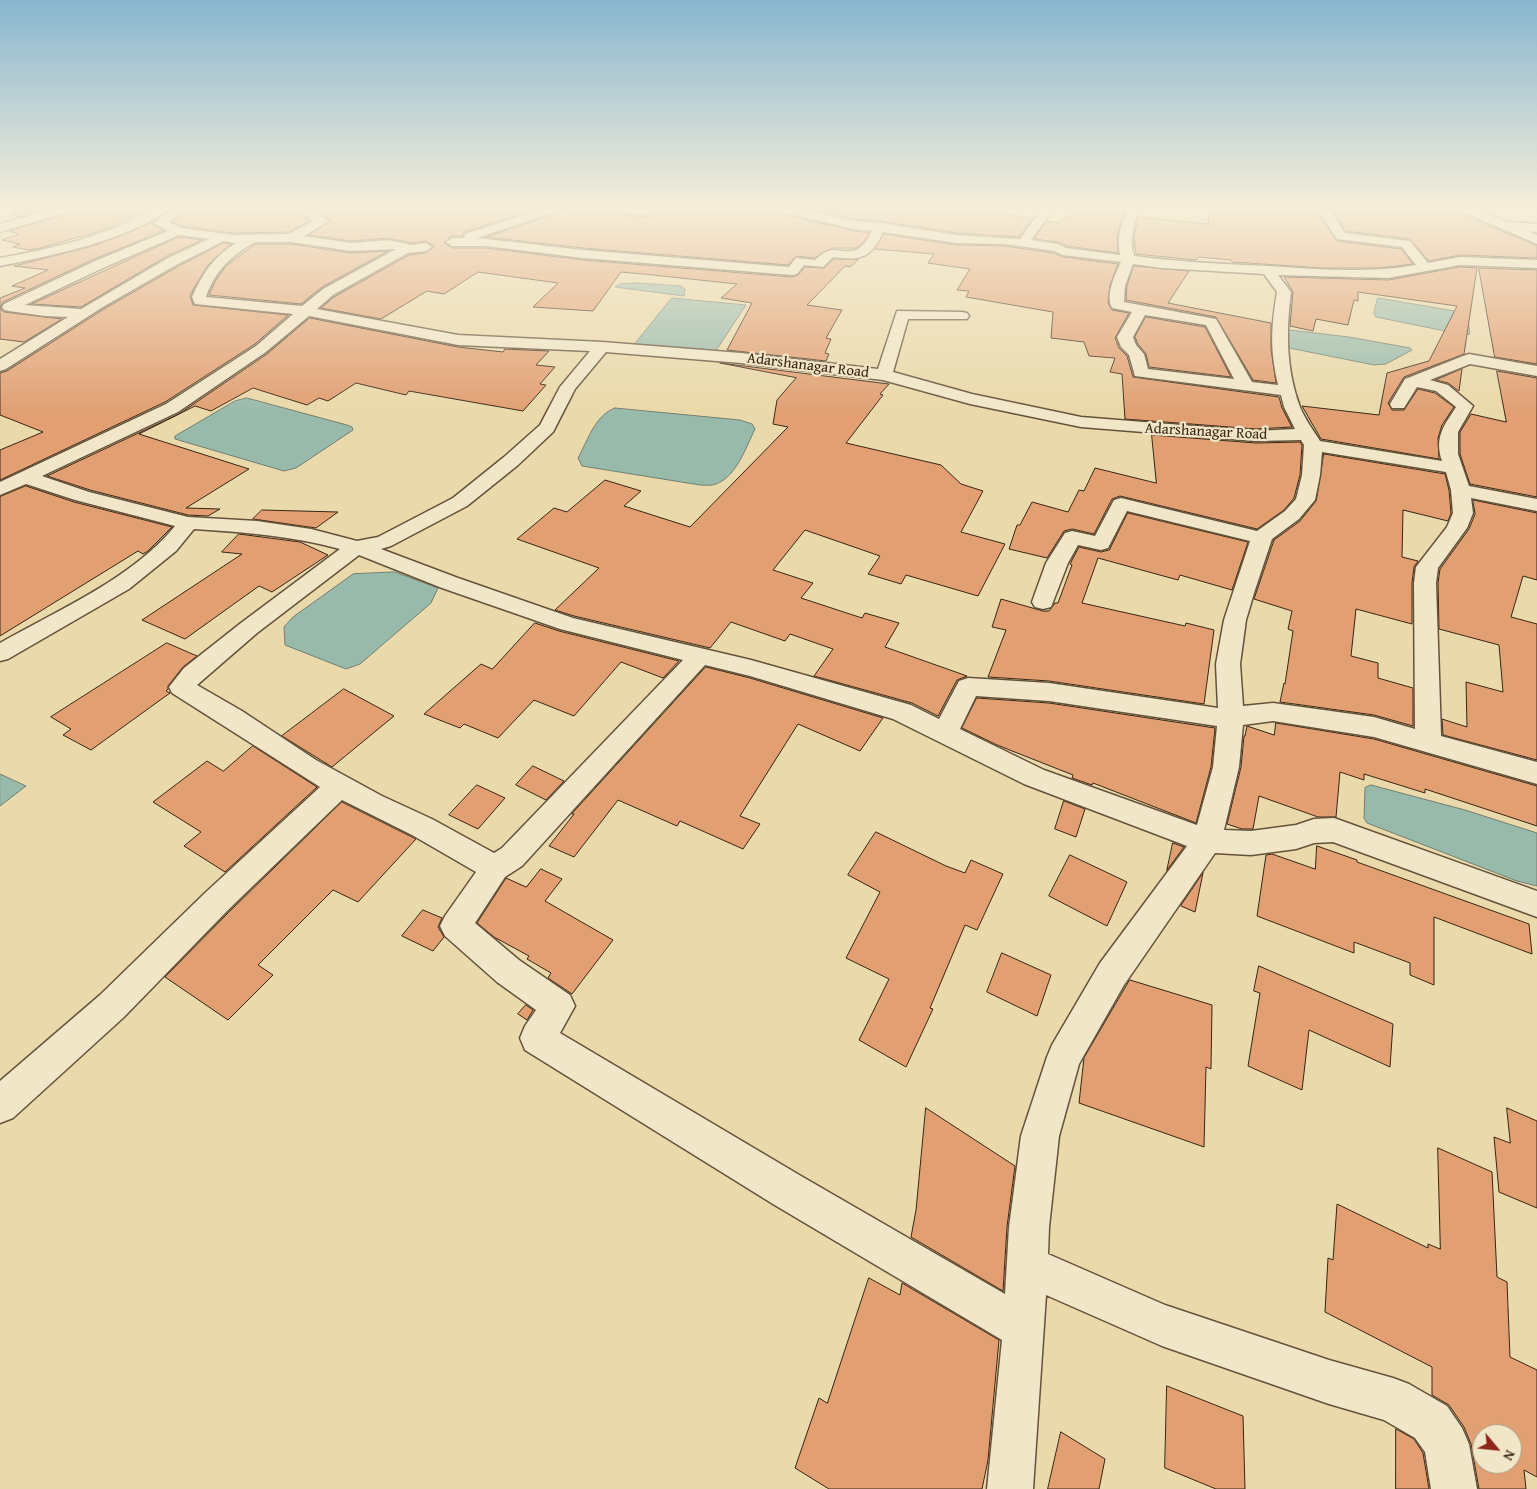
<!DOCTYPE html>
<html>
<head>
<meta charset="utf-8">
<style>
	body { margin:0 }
	#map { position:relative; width:1537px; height:1489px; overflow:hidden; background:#ead9aa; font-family:"Gentium Book Plus",serif }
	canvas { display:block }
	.north { position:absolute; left:1472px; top:1424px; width:50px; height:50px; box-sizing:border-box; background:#f1e6c8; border:1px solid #a79980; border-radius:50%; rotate:118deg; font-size:14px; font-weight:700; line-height:20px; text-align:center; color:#392514 }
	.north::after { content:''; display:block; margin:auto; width:18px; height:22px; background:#8f2418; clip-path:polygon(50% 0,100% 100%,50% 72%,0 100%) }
</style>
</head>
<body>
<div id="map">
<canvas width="1537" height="1489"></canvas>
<div class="north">N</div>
</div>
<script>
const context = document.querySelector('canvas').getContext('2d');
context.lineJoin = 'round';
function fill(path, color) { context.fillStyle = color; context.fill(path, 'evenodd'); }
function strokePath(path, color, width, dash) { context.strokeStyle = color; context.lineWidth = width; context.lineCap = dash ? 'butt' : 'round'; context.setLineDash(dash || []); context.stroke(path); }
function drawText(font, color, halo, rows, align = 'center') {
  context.font = font + ' "Gentium Book Plus",serif'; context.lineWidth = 4.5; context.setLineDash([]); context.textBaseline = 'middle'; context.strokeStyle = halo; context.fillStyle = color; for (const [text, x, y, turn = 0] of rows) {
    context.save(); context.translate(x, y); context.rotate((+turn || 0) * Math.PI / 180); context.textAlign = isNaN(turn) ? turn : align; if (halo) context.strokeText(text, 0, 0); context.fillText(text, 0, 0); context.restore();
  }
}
const water = new Path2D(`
	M636 283 681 286 685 289 684 296 615 287 620 284Z
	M672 298 746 305 715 352 635 344Z
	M1378 298 1467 313 1470 334 1465 335 1376 317 1374 313Z
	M1290 330 1349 337 1410 348 1412 350 1386 364 1374 365 1284 347 1286 331Z
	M247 398 347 425 352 427 353 430 296 468 284 471 175 439V436L235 401Z
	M615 408 740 420 752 424 755 429C746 447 737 476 716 484 712 486 705 485 700 485L582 466 578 458C588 440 595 415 615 408Z
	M395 572 438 588 431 603 360 664 346 669 285 645 284 627 293 617 353 574Z
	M0 774 26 786 0 806Z
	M1371 785 1465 810 1537 833V886L1517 881 1367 823 1364 818 1365 788Z`);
fill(water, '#98baab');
strokePath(water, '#727e6f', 1);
const building = new Path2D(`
	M13 207H54L19 217 12 215Z
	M82 207H153L100 231 40 248 29 250 13 247 20 244 2 240 19 234 9 231 79 211Z
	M191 207H288L310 221 289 232 233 233 182 226 173 222Z
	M309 207H542L464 232 463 236H451L444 243 452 248H486L583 260 792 277 798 275 805 267 824 268 834 259H859L850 267 845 266 807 305 842 310 826 338 831 339 825 353 829 354 826 361 727 350 752 303 721 298 737 284 653 275 621 272 593 311 533 307 558 283 478 272 444 294 427 291 381 319 321 308 334 297 409 255 426 253 434 246 426 241 412 243 388 238 351 241 309 235 331 220Z
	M567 207H587L595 212 645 217 665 211 668 207H766L774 212 854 231 869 233 864 242 856 248H831L814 258 796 256 788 265 583 248 486 237 564 211Z
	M798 207H1008L1002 214 1033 218 1019 237 956 233 880 221 854 219Z
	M1209 207H1314L1337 241 1401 249 1413 264 1379 268H1323L1232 262 1231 260 1199 257 1196 260 1136 254 1134 237 1138 217 1208 224Z
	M1330 207H1454L1457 212 1537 246V258L1460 255 1429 261 1410 239 1346 231Z
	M1075 210 1124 212 1117 236 1118 253 1067 246 1058 242 1034 239 1047 221 1059 223 1063 218 1067 219Z
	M153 222V225L164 231 94 259 3 302 0 308 4 312 62 319 24 342 0 339V298L25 288 12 286 48 270 14 266 93 246 128 233Z
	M884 234 956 245 1005 246 1053 253 1063 257 1118 264 1110 285 1108 303 1112 310 1129 313 1115 338 1119 348 1127 356 1133 377 1279 397 1282 408 1292 427 1256 429 1125 419 1122 374 1110 372 1115 358 1089 356 1084 342 1051 338 1053 312 966 297 969 291 957 290 970 269 928 263 934 254 875 249Z
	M179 237 202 240 167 256 81 307 32 304Z
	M224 243 231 244 208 265 194 288 190 296 193 305 288 315 255 344 165 402 0 480V450L43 432 0 415V373L7 371 104 309 179 266Z
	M256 244H291L351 253 388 251 322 287 301 304 209 295 216 280 226 266Z
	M1134 266 1189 271 1168 303 1271 323V349L1276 383 1253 380 1216 317 1126 300 1127 286Z
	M1460 267 1477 268 1464 354 1404 377 1388 403 1392 410H1404L1418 389 1435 393 1454 407 1442 425 1438 438 1439 459 1321 439 1302 406 1379 415 1387 373 1429 361 1457 306 1358 292V301L1354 300 1348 325 1316 319 1313 331 1290 326 1293 292 1284 277 1388 280Z
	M1479 268 1537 270V364L1495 357Z
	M1146 317 1205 327 1231 377 1149 367 1146 354 1138 344 1135 337Z
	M310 318 458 347 503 352 505 349 549 351 536 365 555 367 540 384 546 385 523 411 409 391 406 395 356 383 328 401 319 398 307 405 253 388 211 411 195 406 139 434 249 469 186 508 220 509 208 516 188 515 90 490 47 476 179 414 267 354Z
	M720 363 889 384 880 394 883 395 846 443 941 465 961 484 983 491 961 532 1005 544 978 596 906 575 901 584 868 574 880 556 805 530 773 570 813 583 801 598 862 618 865 613 899 623 885 647 967 676 957 680 938 716 912 703 814 676 833 649 790 634 785 641 731 622 710 648 574 616 555 610 599 568 517 539 554 508 567 512 605 480 641 491 624 506 690 527 788 427 773 424 777 400 796 378Z
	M1462 369 1459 391 1448 383 1436 380Z
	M1497 371 1537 378V497L1470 484 1460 454V432L1471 414 1506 422Z
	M1152 435 1256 443 1300 442 1302 445 1300 475 1294 498 1284 510 1257 529 1120 496 1112 499 1094 534 1072 529 1064 531 1047 558 1009 549 1017 525H1020L1032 502 1068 512 1079 490 1084 491 1095 468 1156 483Z
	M1324 454 1445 474 1449 490 1451 513 1448 521 1403 510 1402 557 1418 561 1414 567 1412 583V624L1356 609 1351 656 1378 663V678L1413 688V726L1374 715 1280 702 1284 683 1285 684 1293 631 1288 629 1292 611 1254 599 1274 540 1300 521 1316 501Z
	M26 486 74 502 172 527 148 551 143 554 138 551 0 636V497Z
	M1473 500 1537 513V580L1523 576 1511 617 1537 624V760L1443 735 1442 719 1467 727 1466 682 1503 692 1499 645 1439 629 1438 583 1440 569 1469 529 1475 514Z
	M262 510 338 512 316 528 253 519Z
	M1128 513 1248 542 1232 590 1180 575 1178 580 1098 558 1082 603 1185 626 1186 623 1214 630 1204 704 1049 681 988 677 1006 630 992 627 1001 599 1043 611H1049L1055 603H1058L1072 565 1070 564 1079 547 1101 552 1109 550Z
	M239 534 300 542 328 555 272 592 259 586 185 639 142 620 242 554 222 552Z
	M535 623 559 631 679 661 663 678 621 662 574 716 534 700 498 738 464 724 460 728 424 714 481 664 492 669Z
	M167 643 197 656 183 667 168 686V689L166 691 170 693 91 750 63 735 71 729 51 717Z
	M706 667 750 678 883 718 860 751 798 724 740 816 760 824 743 849 680 821 677 826 618 800 574 857 549 846 574 814H572Z
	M344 689 394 716 332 767 282 736Z
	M977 698 1049 703 1215 728 1211 767 1196 823 1093 783 1092 785 1072 778 1073 775 997 745 962 728Z
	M1276 723 1374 739 1537 786V826L1425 789V793L1364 774V780L1340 772 1336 817H1318L1259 796 1253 829H1242L1227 824 1241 767 1244 736H1245L1247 726 1274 735Z
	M253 746 317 787 225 872 184 846 201 832 153 802 207 761 223 771Z
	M533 766 564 781 546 800 516 785Z
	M477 785 505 798 478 829 449 815Z
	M1064 801 1085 809 1076 837 1055 829Z
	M342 802 416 839 358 902 333 890 258 965 273 975 228 1020 165 977 228 913Z
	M876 832 946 866 965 873 971 860 1003 874 977 930 965 925 930 1008 933 1009 906 1067 859 1040 889 979 846 958 880 892 848 875Z
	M1173 843 1184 847 1167 870Z
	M1317 846 1357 860V862L1529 924 1532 954 1434 917V985L1410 975V963L1354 942V953L1257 916 1266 855 1272 854 1315 869Z
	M1070 855 1127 882 1107 926 1049 896Z
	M541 869 562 879 545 901 613 940 572 994 548 978 551 973 527 959 529 956 494 937 477 923 506 878 526 887Z
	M1203 873 1195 912 1181 906Z
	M423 910 442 918 438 927 444 937 433 951 402 936Z
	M1002 953 1051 975 1037 1016 987 992Z
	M1259 966 1393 1024 1390 1067 1309 1030 1302 1090 1248 1066 1260 993 1254 991Z
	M1130 980 1212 1005 1211 1069 1206 1067 1204 1147 1079 1103 1084 1058Z
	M526 1005 533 1010 527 1020 518 1014Z
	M926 1108 1015 1166 1007 1227 1003 1291 911 1237 916 1210Z
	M1507 1108 1537 1121V1208L1499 1192 1494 1137 1510 1143Z
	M1438 1148 1492 1172 1497 1277 1507 1282 1510 1357 1537 1370V1477L1524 1470 1526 1489H1479L1471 1444 1464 1427 1449 1405 1432 1395V1367L1325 1312 1328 1258 1333 1260 1337 1204 1428 1248V1244L1440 1249ZM1482 1434H1512V1464H1482Z
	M869 1278 900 1295 902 1283 999 1340 988 1460 982 1489H829L795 1468 819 1398 827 1403Z
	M1167 1386 1243 1416 1245 1489H1216L1165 1468Z
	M1396 1429 1414 1439 1423 1453 1429 1489H1396Z
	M1061 1432 1105 1459 1099 1489H1048Z`);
fill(building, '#e19f72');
strokePath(building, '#392514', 1);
const minor = new Path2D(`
	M61 207H80L78 209 0 232V224Z
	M157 207H171C165 214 153 219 145 224 99 246 50 256 0 266V258C55 248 108 236 157 207Z
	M175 207H189L169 222 181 228 233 235 289 234 314 221 290 207H305L329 221 304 236 351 243 388 240 412 245 426 243 432 247 426 251 408 253 333 295 317 309 458 335 602 342 741 353 878 369 897 311 962 312 967 313 969 316 967 319H908L893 372 972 394 1081 417 1256 431 1295 429 1284 407 1281 395 1135 376 1129 355 1121 347 1117 337 1132 312 1112 308C1105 295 1115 275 1121 262L1063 255 1054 251 1005 244 956 243 883 232C871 258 861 261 833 257L823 267 804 265 797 274 792 275 583 258 486 246H452L446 242 452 238H464L465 234 548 207H565L563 209 477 238 583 250 789 267 796 258 815 260C834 242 836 255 857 250L865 243 872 231 854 229 774 210 768 207H789L854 221 880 223 956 235 1020 239 1043 207H1055L1031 240 1058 244 1066 248 1120 255C1116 238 1122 222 1128 207H1140C1134 223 1129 239 1134 256 1178 262 1223 264 1267 266 1316 269 1367 274 1416 265L1402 247 1337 239 1316 207H1328L1345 233 1410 241 1428 263 1460 257 1537 260V268L1460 265 1388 278 1278 275 1291 292C1286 332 1286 369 1300 407 1305 419 1313 430 1320 441L1442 461C1434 437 1444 426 1456 407L1436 391 1417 387 1404 408H1392L1390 404 1405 379 1463 356 1469 354 1537 366V376L1470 364 1430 380 1448 385 1473 406 1458 432V454L1469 486 1537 499V511L1471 498 1473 513 1467 528 1438 568 1436 583 1441 736 1537 762V784L1374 737 1273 721 1243 725 1239 767 1224 830 1251 831 1296 825 1314 819 1334 818 1537 891V917L1333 842 1314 843 1296 849 1251 855 1215 853 1124 985 1079 1064 1059 1136 1049 1227 1048 1254 1165 1305 1329 1360 1393 1378 1409 1384 1447 1406 1462 1428 1469 1444 1477 1489H1431L1425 1452 1415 1438 1384 1420 1329 1404 1162 1346 1046 1295 1033 1489H987L1002 1340 773 1204 525 1050 520 1038 525 1026 536 1010 497 982 445 936 440 926 445 916 476 872 412 835 342 800 228 910 124 1017 13 1118 0 1123V1081L100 995 206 892 320 787 172 693 169 687 184 668 241 623 340 549C292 536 243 532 194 529L176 551 129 589 8 659 0 661V643C58 610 133 578 175 526L75 500 26 484 0 495V482L166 404 256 346 293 314 195 304 192 297C202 274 214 256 236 243L224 241 178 264 103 307 6 369 0 371V359L68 317 45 316 9 311 4 310 2 307 4 304 95 261 168 231 154 223ZM179 235 209 239 168 258 81 309 25 305 105 267ZM255 242H291L351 251 396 249 323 289 302 306 206 297C215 271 231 256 255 242ZM1133 264 1162 268 1264 274 1277 292C1271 328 1270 349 1278 385L1252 382 1216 319 1124 302 1125 286ZM1145 315 1206 325 1234 379 1148 369 1144 354 1136 345 1133 337ZM309 316 458 345 590 351 560 387 540 425 504 457 453 498 378 537 357 541 311 529 257 521 188 517 89 492 42 476 178 412 266 352ZM606 352 741 363 883 380 970 404 1081 427 1256 441 1301 440 1304 445 1302 475 1296 499 1285 511 1257 531 1121 498 1114 500 1095 536 1072 531 1065 533 1046 563 1032 602 1035 607 1043 609 1051 607 1068 563 1078 545 1101 550 1108 548 1127 511 1250 541 1224 620 1216 664 1218 708 1049 683 968 678 959 681 939 719 911 705 751 660 573 618 458 578 381 549 391 546 467 506 518 465 553 432 575 389ZM1322 452 1446 472 1451 490 1453 513 1447 527 1416 567 1414 583 1415 729 1374 717 1273 703 1243 706 1240 664 1246 620 1254 593 1272 539 1299 519 1315 500 1320 475ZM359 555 442 588 560 629 683 660 502 848 494 853 432 819 382 796 316 760 242 711 197 685 257 633ZM705 665 750 676 893 719 1024 784 1187 846 1100 963 1052 1045 1047 1057 1021 1136 1009 1227 1005 1294 801 1176 560 1033 575 1006 570 995 519 960 475 923 505 877 522 866ZM976 696 1049 701 1217 726 1213 767 1197 825 1044 770 960 729Z
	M589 207H666L664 209 645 215 595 210Z
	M1508 222 1537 224V232L1504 229 1502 226 1504 223Z`);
const secondary = new Path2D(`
	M1456 207H1472L1537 235V244L1458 210Z`);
strokePath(minor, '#65523a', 3);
strokePath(secondary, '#392514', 2);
fill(minor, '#f1e6c8');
fill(secondary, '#f1e6c8');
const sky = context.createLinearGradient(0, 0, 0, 415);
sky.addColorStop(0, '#88b6d0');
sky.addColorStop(0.5, '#f6eed9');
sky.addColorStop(1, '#f6eed900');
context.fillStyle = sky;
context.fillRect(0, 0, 1537, 415);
drawText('15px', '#392514', '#f1e6c8', [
	["Adarshanagar Road",808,366,7],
	["Adarshanagar Road",1206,432,3]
]);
</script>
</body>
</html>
